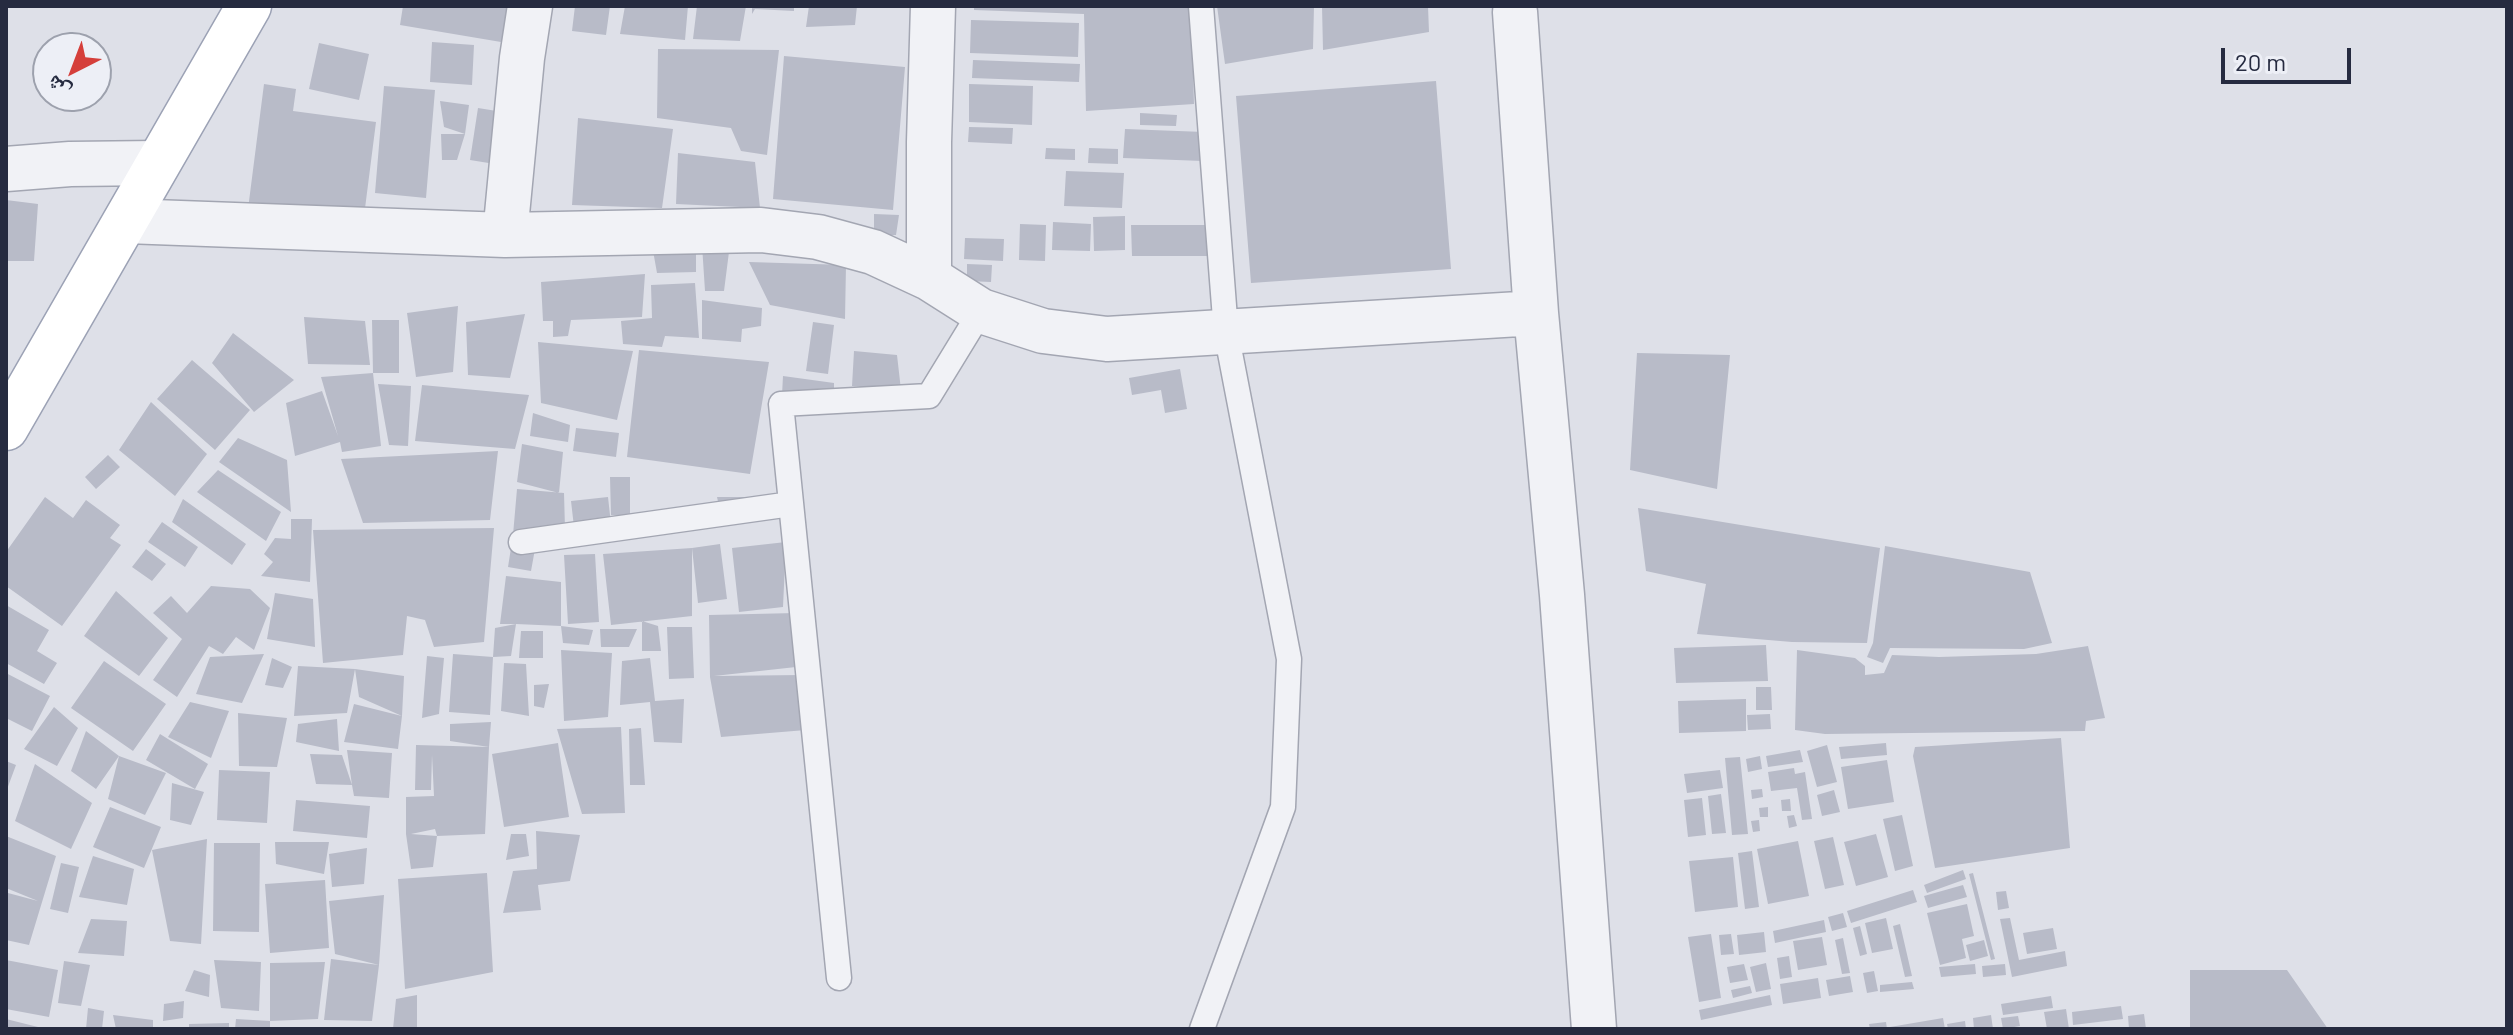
<!DOCTYPE html>
<html>
<head>
<meta charset="utf-8">
<style>
  body { margin:0 }
  #map { position:relative; width:2513px; height:1035px; overflow:hidden; background:#dee0e8; font-family:Barlow,"Noto Naskh Arabic",sans-serif }
  canvas { display:block }
  .frame { position:absolute; inset:0; border:8px solid #262b40; pointer-events:none }
  .north { position:absolute; left:32px; top:32px; width:80px; height:80px; box-sizing:border-box; background:#edeff6; border:2px solid #9da1ad; border-radius:50%; rotate:222deg; font-size:22px; font-weight:700; line-height:32px; text-align:center; color:#262b40 }
  .north::after { content:''; display:block; margin:auto; width:28px; height:36px; background:#d53f3b; clip-path:polygon(50% 0,100% 100%,50% 72%,0 100%) }
  .scale { position:absolute; left:2221px; top:48px; width:130px; height:36px; box-sizing:border-box; border:4px solid #262b40; border-top:0; padding-left:10px; font-size:24px; line-height:28px; white-space:nowrap; color:#262b40; -webkit-text-stroke:6px #edeff6; paint-order:stroke }
</style>
</head>
<body>
<div id="map">
<canvas width="2513" height="1035"></canvas>
<div class="frame"></div>
<div class="north">ش</div>
<div class="scale">20 m</div>
</div>
<script>
const context = document.querySelector('canvas').getContext('2d');
context.lineJoin = 'round';
function paint(path, color) { context.fillStyle = color; context.fill(path, 'evenodd'); }
function stroke(path, color, width, dash) { context.strokeStyle = color; context.lineWidth = width; context.lineCap = dash ? 'butt' : 'round'; context.setLineDash(dash || []); context.stroke(path); }
const building = new Path2D(`
  M403,6H514L507,43L400,25Z
  M575,6H610L606,35L572,31Z
  M625,6H688L685,40L620,34Z
  M697,6H746L740,41L693,39Z
  M752,6H794V11L755,9L752,14Z
  M809,6H857L855,25L806,27Z
  M974,6H1191L1194,104L1086,111L1084,14L974,10Z
  M1217,6H1314L1313,49L1225,64Z
  M1322,6H1428L1429,32L1323,50Z
  M971,20L1079,23L1078,57L970,53Z
  M432,42L474,45L472,85L430,82Z
  M319,43L369,54L359,100L309,89Z
  M658,49L779,50L767,155L741,151L731,128L657,118Z
  M784,56L905,67L893,210L773,199Z
  M973,60L1080,64L1079,82L972,78Z
  M1436,81L1451,269L1251,283L1236,96Z
  M264,84L296,89L293,111L376,122L363,224L248,209Z
  M969,84L1033,86L1032,125L969,122Z
  M384,86L435,90L426,198L375,193Z
  M440,101L469,105L465,134L457,160H442L441,134H465L444,127Z
  M478,108L509,113L501,165L470,160Z
  M1140,113L1177,115L1176,126L1140,125Z
  M578,118L673,129L662,208L572,205Z
  M969,127L1013,128L1012,144L968,142Z
  M1125,129L1204,132L1203,161L1123,158Z
  M1046,148L1075,149V160L1045,159Z
  M1089,148L1118,149V164L1088,163Z
  M678,153L755,162L760,208L676,204Z
  M1066,171L1124,173L1122,208L1064,206Z
  M6,200L38,204L34,261H6Z
  M874,214L899,215L896,235H874Z
  M1125,216V250L1094,251L1093,217Z
  M1053,222L1091,224L1090,251L1052,250Z
  M1020,224L1046,225L1045,261L1019,260Z
  M1131,225H1210V256H1132Z
  M965,238L1004,239L1003,261L964,259Z
  M730,244L724,291H705L702,245Z
  M652,245L696,246V272L657,273Z
  M749,262L846,265L845,319L770,305Z
  M967,264L992,265L991,282L967,281Z
  M645,274L642,317L571,320L568,336L553,337V321H543L541,282Z
  M695,283L699,338L665,336L662,347L623,344L621,321L652,318L651,285Z
  M702,300L762,308L761,326L742,329L741,342L702,339Z
  M458,306L453,372L416,377L407,313Z
  M525,314L510,378L468,375L466,322Z
  M304,317L365,321L370,365L308,364Z
  M372,320H399V373H373Z
  M813,322L834,325L828,374L806,371Z
  M233,333L294,380L254,412L212,363Z
  M538,342L633,351L617,420L541,403Z
  M639,350L769,362L750,474L627,457Z
  M854,351L897,355L901,390L852,386Z
  M1637,353L1730,355L1717,489L1630,470Z
  M192,360L250,410L215,450L157,399Z
  M1180,369L1187,409L1165,413L1161,390L1132,395L1129,378Z
  M373,373L381,446L342,452L340,442L295,456L286,403L322,391L338,436L321,377Z
  M783,376L834,383V395H782Z
  M378,384L411,386L408,446L389,445Z
  M422,385L529,395L515,449L415,441Z
  M151,402L207,454L175,496L119,450Z
  M533,413L570,425L568,442L530,436Z
  M576,428L619,433L616,457L573,451Z
  M238,438L287,460L291,512L219,462Z
  M522,444L563,452L559,493L517,482Z
  M498,451L490,520L363,523L341,459Z
  M108,455L120,467L96,489L85,477Z
  M218,470L281,512L266,541L197,492Z
  M610,477H630V516L611,515Z
  M517,489L564,493L565,529L513,535Z
  M45,497L73,518L86,500L120,525L110,538L121,545L62,626L6,586V552Z
  M608,497L611,524L574,527L571,501Z
  M717,497H747L745,505L719,506Z
  M183,499L246,544L232,565L172,522Z
  M1638,508L1880,548L1867,643L1792,642L1697,634L1706,584L1646,571Z
  M291,519H312L310,582L261,576L273,562L264,554L275,538L291,539Z
  M162,522L198,547L185,567L148,542Z
  M494,528L484,642L434,647L425,620L407,616L403,655L323,663L313,530Z
  M786,542L783,607L739,612L732,548Z
  M720,544L727,599L698,603L692,548Z
  M1885,546L2030,572L2052,643L2024,649L1890,648L1883,663L1867,657L1873,643Z
  M511,548L535,549L531,571L508,567Z
  M692,548V616L611,625L603,554Z
  M146,549L166,564L152,581L132,567Z
  M595,554L599,622L568,624L564,555Z
  M506,576L561,582V626L516,624L511,656L493,657L490,715L449,712L453,654L493,657L495,628L516,624H500Z
  M211,586L250,589L270,608L254,650L236,637L223,654L209,646L177,697L153,680L182,639L153,613L171,596L187,613Z
  M116,591L168,638L139,676L84,636Z
  M275,593L313,599L315,647L267,639Z
  M6,605L49,630L37,651L57,663L44,684L6,663Z
  M796,613V667L714,676L802,675L806,730L721,737L710,677L709,615Z
  M642,621L658,626L661,651H642Z
  M561,626L593,630L589,645L563,643Z
  M667,627H692L694,678L669,679Z
  M600,629H637L629,647H601Z
  M521,631H543V658H519Z
  M1766,645L1768,681L1676,683L1674,648Z
  M2088,646L2105,718L2086,721L2085,731L1825,734L1795,730L1797,650L1855,658L1865,666V675L1884,673L1892,655L1939,657L2036,654Z
  M561,650L612,653L608,717L564,721Z
  M264,654L242,703L196,694L210,657Z
  M427,656L444,658L439,714L422,718Z
  M272,658L292,667L283,688L265,685Z
  M650,658L655,701L684,699L682,743L654,742L650,702L620,705L622,661Z
  M104,661L166,704L133,751L71,708Z
  M504,663L526,664L529,716L501,711Z
  M298,666L355,669L347,713L294,716Z
  M355,669L404,676L402,716L398,749L344,742L354,704L402,716L359,697Z
  M6,673L50,696L32,731L6,718Z
  M549,684L544,708L534,706V685Z
  M1756,687H1771L1772,710H1756Z
  M1746,699V731L1679,733L1678,701Z
  M190,702L229,711L211,758L168,737Z
  M54,707L78,728L57,766L24,749Z
  M238,713L287,718L277,767L239,766Z
  M1770,714L1771,729L1748,730L1747,715Z
  M337,719L339,751L296,742L298,724Z
  M491,722L489,747L450,741V724Z
  M621,727L625,813L582,814L557,729Z
  M641,728L645,785H630L629,729Z
  M86,731L119,756L96,789L71,771Z
  M160,734L208,764L195,789L146,760Z
  M2061,738L2070,848L1935,868L1913,756L1915,747Z
  M558,743L569,817L504,827L492,754Z
  M1886,743L1887,755L1841,759L1839,747Z
  M416,745L489,747L485,834L437,836L435,829L411,834L437,836L433,867L411,869L406,834V797L434,796L432,755L431,790H415Z
  M1827,745L1837,782L1817,787L1807,751Z
  M347,750L392,753L389,798L354,796L352,785L316,784L310,754L342,755L352,785Z
  M1800,750L1803,762L1768,767L1766,756Z
  M119,756L166,773L145,815L108,799Z
  M1760,756L1762,769L1748,772L1746,759Z
  M1740,757L1748,834L1732,835L1725,758Z
  M1887,760L1894,802L1848,809L1841,767Z
  M6,761L16,765L6,792Z
  M35,764L92,803L71,849L15,821Z
  M1794,768L1795,774L1805,772L1812,819L1802,820L1797,788L1771,791L1768,772Z
  M219,770L270,772L267,823L217,820Z
  M1720,770L1723,788L1687,793L1684,774Z
  M172,783L204,792L191,825L170,820Z
  M1762,789L1763,797L1752,799L1751,790Z
  M1834,790L1840,812L1822,816L1817,795Z
  M1721,794L1726,833L1712,834L1708,796Z
  M1702,798L1706,835L1688,837L1684,800Z
  M1790,799L1791,811H1782L1781,800Z
  M296,800L370,806L367,838L293,831Z
  M110,807L161,827L144,868L93,847Z
  M1768,807V817H1760L1759,808Z
  M1794,815L1797,826L1789,828L1787,816Z
  M1902,815L1913,866L1895,871L1883,819Z
  M1759,820L1760,831L1753,832L1751,821Z
  M536,831L580,835L570,881L538,885L541,910L503,913L513,871L537,869Z
  M511,834H526L529,856L506,860Z
  M1876,834L1888,877L1856,886L1844,842Z
  M6,836L56,856L29,945L6,940V901L8,893L38,901L6,888Z
  M1833,837L1844,885L1825,889L1814,841Z
  M207,839L201,944L170,941L152,850Z
  M1798,841L1809,896L1768,904L1757,849Z
  M275,842H329L324,874L276,864Z
  M214,843H260L259,932L213,931Z
  M367,848L364,884L332,887L329,854Z
  M1752,851L1759,907L1745,909L1738,853Z
  M93,856L134,869L127,905L79,897Z
  M1733,857L1738,907L1695,912L1689,861Z
  M61,863L79,867L68,913L50,909Z
  M1963,870L1966,879L1927,893L1924,885Z
  M487,873L493,972L405,989L398,879Z
  M1973,873L1995,959L1991,960L1969,874Z
  M325,880L329,948L270,953L265,884Z
  M1963,885L1967,897L1928,908L1924,896Z
  M1913,890L1917,902L1851,923L1847,911Z
  M2006,891L2009,908L1998,910L1996,892Z
  M384,895L379,965L335,954L329,901Z
  M1967,904L1974,936L1962,939L1966,958L1940,965L1927,913Z
  M1843,913L1847,927L1832,931L1828,917Z
  M1886,918L1893,949L1872,953L1865,923Z
  M2010,918L2019,960L2065,951L2067,966L2012,977L2000,919Z
  M91,919L127,921L124,956L78,953Z
  M1824,920L1826,932L1775,943L1773,931Z
  M1900,924L1912,976L1905,977L1893,926Z
  M1860,926L1867,954L1860,956L1853,928Z
  M2053,928L2057,949L2027,954L2023,933Z
  M1764,932L1766,952L1739,955L1737,935Z
  M1711,934L1721,998L1699,1002L1688,937Z
  M1731,934L1734,954L1721,955L1719,935Z
  M1822,937L1827,965L1798,970L1793,941Z
  M1843,938L1850,973L1842,974L1835,940Z
  M1984,940L1988,956L1970,961L1966,945Z
  M1789,956L1792,977L1780,979L1777,958Z
  M331,959L379,965L372,1021L324,1020Z
  M6,960L58,970L49,1017L6,1009Z
  M214,960L261,962L259,1011L221,1008Z
  M64,961L90,965L81,1006L58,1003Z
  M325,962L318,1019L270,1021V963Z
  M1766,963L1771,989L1756,992L1750,967Z
  M1744,964L1748,980L1730,983L1727,967Z
  M1975,964L1976,974L1941,977L1939,967Z
  M2005,964L2006,975L1983,977L1982,966Z
  M194,970L210,975L209,997L185,991Z
  M2190,970H2287L2328,1029H2190Z
  M1874,971L1878,991L1867,993L1863,973Z
  M1850,976L1853,992L1829,996L1826,980Z
  M1818,978L1821,998L1783,1004L1780,984Z
  M1912,982L1914,989L1880,992V985Z
  M1750,986L1752,993L1733,998L1731,990Z
  M417,995V1029H393L396,999Z
  M1770,995L1772,1005L1701,1020L1699,1010Z
  M2051,996L2053,1008L2003,1015L2001,1004Z
  M184,1001L183,1018L163,1021L164,1004Z
  M2121,1006L2123,1019L2073,1025L2072,1012Z
  M88,1008L104,1011L102,1029H86Z
  M2066,1009L2069,1029H2047L2044,1012Z
  M2144,1014L2146,1029H2129L2128,1016Z
  M113,1015L153,1020V1029H116Z
  M1991,1015L1993,1029H1974L1973,1018Z
  M2018,1016L2020,1026L2003,1029L2001,1018Z
  M1943,1018L1945,1029H1890V1027Z
  M6,1019L42,1028V1029H6Z
  M236,1019L270,1021V1029H235Z
  M1965,1021L1966,1029H1948L1947,1024Z
  M1886,1022L1887,1029H1870L1869,1024Z
  M229,1023V1029H189V1024Z`);
const lane = new Path2D(`
  M1201,6L1226,332L1289,659L1283,807L1202,1029
  M521,542L791,504
  M839,978L781,404L929,396L981,311`);
const street = new Path2D(`
  M933,6L929,142V278L981,311L1043,331L1107,339L1536,313
  M1515,12L1536,313L1562,595L1594,1029
  M6,169L70,164L157,163
  M126,221L505,235L761,230L818,237L873,252L929,278
  M505,235L522,58L530,6`);
const primary = new Path2D(`
  M6,428L249,6`);
paint(building, '#b8bbc8');
stroke(lane, '#a3a6b2', 27);
stroke(street, '#a3a6b2', 47);
stroke(primary, '#9ca2b5', 47);
stroke(lane, '#f1f2f6', 24);
stroke(street, '#f1f2f6', 44);
stroke(primary, '#fff', 44);
</script>
</body>
</html>
